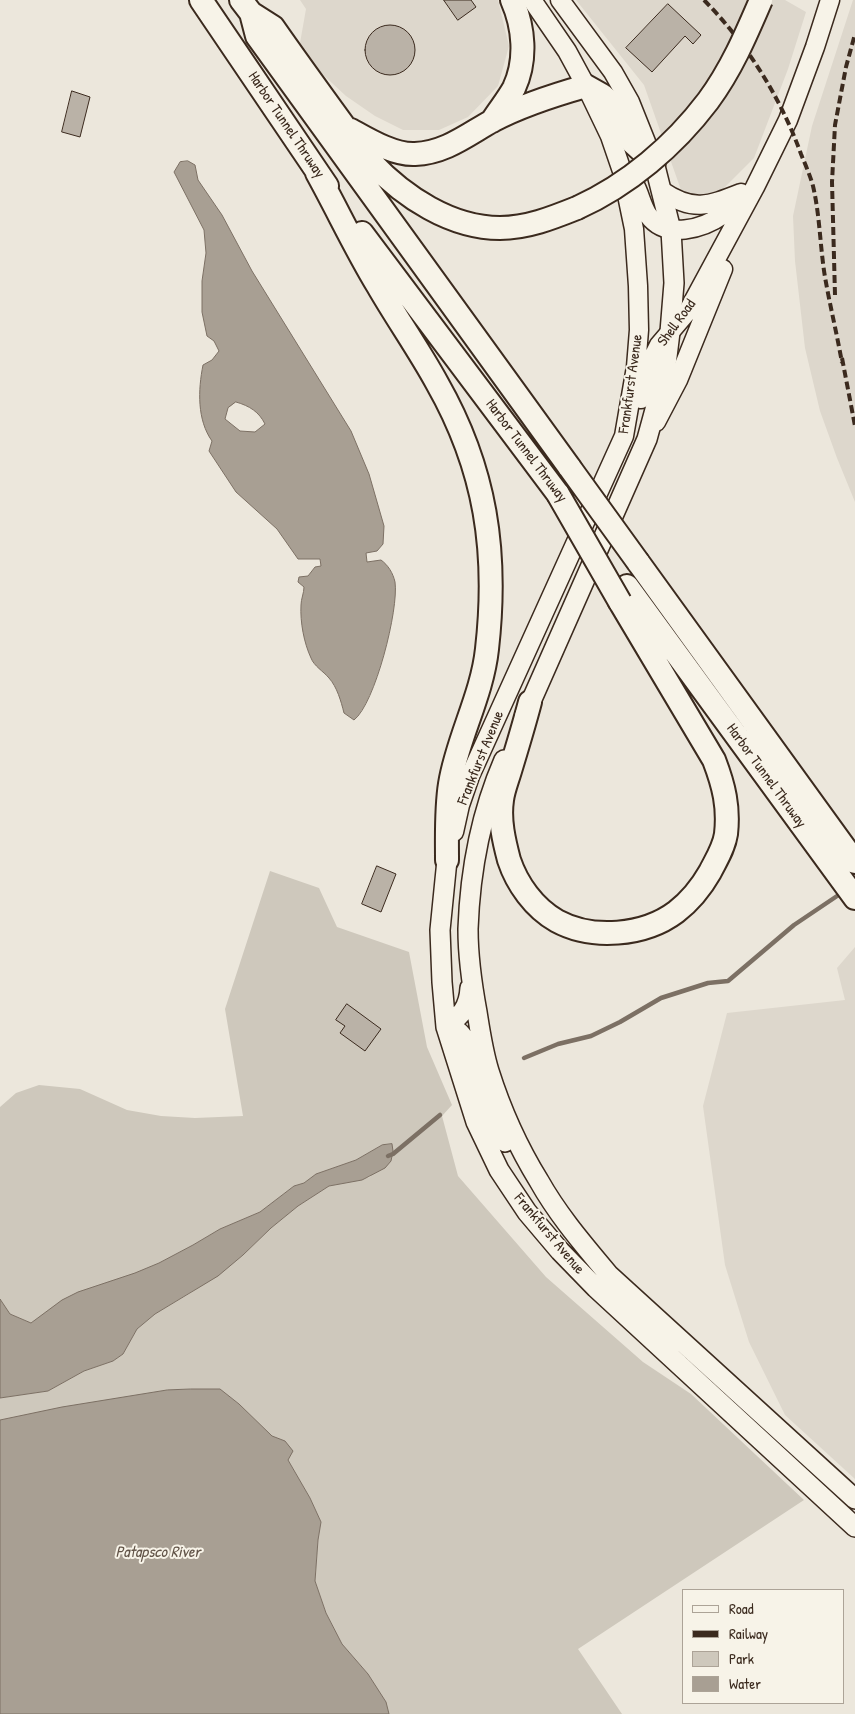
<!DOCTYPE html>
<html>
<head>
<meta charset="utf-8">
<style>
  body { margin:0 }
  #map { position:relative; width:855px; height:1714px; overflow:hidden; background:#ece7dc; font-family:"Patrick Hand",sans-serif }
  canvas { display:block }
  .legend { position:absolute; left:682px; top:1589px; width:162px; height:115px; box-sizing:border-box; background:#f7f3e8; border:1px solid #aca397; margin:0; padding:6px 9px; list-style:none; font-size:15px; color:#3b2a1e }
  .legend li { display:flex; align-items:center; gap:10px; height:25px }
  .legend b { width:25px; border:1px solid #aca397 }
</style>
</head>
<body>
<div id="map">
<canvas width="855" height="1714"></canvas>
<ul class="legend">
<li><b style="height:6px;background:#f7f3e8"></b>Road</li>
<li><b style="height:6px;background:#3b2a1e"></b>Railway</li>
<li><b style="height:14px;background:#cec8bc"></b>Park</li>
<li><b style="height:14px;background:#a89f93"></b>Water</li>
</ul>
</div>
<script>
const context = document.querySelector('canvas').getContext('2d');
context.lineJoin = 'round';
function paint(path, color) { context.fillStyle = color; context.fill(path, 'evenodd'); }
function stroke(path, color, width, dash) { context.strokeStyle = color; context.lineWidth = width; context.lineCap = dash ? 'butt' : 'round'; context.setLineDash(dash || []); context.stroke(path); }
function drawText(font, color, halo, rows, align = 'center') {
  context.font = font + ' "Patrick Hand",sans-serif'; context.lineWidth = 4; context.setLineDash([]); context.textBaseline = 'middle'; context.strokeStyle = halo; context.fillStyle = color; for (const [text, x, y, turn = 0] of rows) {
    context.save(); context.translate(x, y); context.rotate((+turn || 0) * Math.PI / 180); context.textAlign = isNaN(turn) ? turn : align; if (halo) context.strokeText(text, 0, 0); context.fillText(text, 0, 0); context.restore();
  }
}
const built = new Path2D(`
  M300,0H498L509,46L498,86L468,117L439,130H403L375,116L346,96L319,71L300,43L306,9Z
  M576,0H785L806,12L788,69L754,158L722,190L701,198L681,190L644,85Z
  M853,0H855V502L837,458L820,411L805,348L795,261L793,216L812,126Z
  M855,947V1479L785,1415L749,1342L725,1265L703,1106L727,1013L845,1000L837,968Z`);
const green = new Path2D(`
  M270,871L319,888L337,927L409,952L427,1047L452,1105L442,1116L458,1176L546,1277L643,1362L691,1394L804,1500L578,1649L622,1714H389L385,1702L368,1674L342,1644L326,1613L315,1581L318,1540L321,1522L310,1498L288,1460L285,1441L272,1437L239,1404L219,1389L167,1390L0,1420V1398L48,1391L84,1371L113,1361L123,1354L137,1329L155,1314L189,1294L243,1255L271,1228L298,1206L329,1186L370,1177L382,1145L356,1160L316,1174L304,1183L294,1186L260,1212L220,1229L193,1245L159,1263L42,1316L31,1323L10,1314L0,1299V1107L16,1093L39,1085L80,1089L127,1110L161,1116L195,1118L243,1116L225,1009Z`);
const water = new Path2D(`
  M188,161L195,165L198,180L222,215L252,271L351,431L369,474L384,526L383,544L377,551L366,553L367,562L381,560C388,565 393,573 395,582C399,609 375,704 354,720L344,713C341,701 337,687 329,678C323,671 314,666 311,658C304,643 300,622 301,605C301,599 304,593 304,587L298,582L299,577L308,576L315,567L321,566L320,559H298L277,529L236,492L209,451L212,441C197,420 198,390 203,365L212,360L219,351L214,341L207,336L202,312V281L206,253L204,230L174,172L180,162ZM236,402C250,406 259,412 265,424L255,432L240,431L225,419L228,408Z
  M392,1144L393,1151L391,1161L385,1168L362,1180L329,1186L298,1206L271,1228L243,1255L218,1276L155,1314L137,1329L123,1354L113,1361L84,1371L48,1391L0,1398V1299L10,1314L31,1323L62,1300L78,1292L135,1273L159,1263L193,1245L220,1229L260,1212L294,1186L304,1183L316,1174L356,1160L382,1145Z
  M191,1389H220L239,1404L272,1436L285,1441L293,1451L288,1460L310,1498L321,1522L318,1540L315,1581L326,1613L342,1644L368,1674L386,1702L389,1714H0V1420L62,1407L167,1390Z`);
const stream = new Path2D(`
  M524,1058L558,1044L591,1036L620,1022L661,998L708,983L728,981L794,925L843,892
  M388,1156L393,1154L440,1115`);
const building = new Path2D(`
  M444,0H471L476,7L458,20Z
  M668,4L701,35L693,44L685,36L652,72L626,48Z
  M365 50a25 25 0 1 1 50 0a25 25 0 1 1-50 0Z
  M72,91L90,97L80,137L62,132Z
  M377,866L396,874L381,912L362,904Z
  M347,1004L381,1029L365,1051L340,1033L345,1026L336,1020Z`);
const secondary = new Path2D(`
  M560,0L613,72L630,102L654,162
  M627,175C640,187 639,201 648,215C666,240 703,229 724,214C733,208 740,201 748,194
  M662,191C693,212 708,206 741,193
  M641,399L650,363L659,345L688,311L755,187L788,120L815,47L830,0
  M656,422L678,380L723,269
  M454,832L460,805L470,776L624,436L636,367L639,330L638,286L634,229L622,171L610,136L586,86L567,51L532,0`);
const primary = new Path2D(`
  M525,715L647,439L665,373L670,332L674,283L671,230L654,162
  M504,760C481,813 470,872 468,929C468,957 472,985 477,1012C480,1031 483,1052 489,1071C501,1109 518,1147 539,1181C558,1215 584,1245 609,1275L855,1499
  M447,860L440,930L442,982L446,1027L476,1122L499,1170L527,1212L560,1251L596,1288L855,1527
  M446,1027C456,1029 461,1032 465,1041L490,1114L505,1142
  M446,1027C461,1016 469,1007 470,988`);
const highway = new Path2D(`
  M201,0L327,186
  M241,0L251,13L257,36L570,468
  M251,13L273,27C296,60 320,93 344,126C353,138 361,152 371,162C404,197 451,228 500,228C527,228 552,218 577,208
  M492,121C499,110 508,99 514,88C527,60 524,27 512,0
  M351,130C369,140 394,155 415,154C445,153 467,135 492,121C522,105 554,95 586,86L602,95L613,105L621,118L632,142L654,162
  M317,173C338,211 356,250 378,286C397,319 419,350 437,383C486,469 498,552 487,649C482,696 457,739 450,784C446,809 447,835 447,860
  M362,233L558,494
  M638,562L855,862
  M627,586L855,898
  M530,702C524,725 517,748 510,771C507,781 503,791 502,800C499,820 504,841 509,860C517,884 534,908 557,921C592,940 644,936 676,912C689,902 702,886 710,872C716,860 724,848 726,834C729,807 724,786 714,760L620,602`);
const rail = new Path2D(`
  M704,0C747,44 780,96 801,154C805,164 810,175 813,186C820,216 820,247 825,277C830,306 837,334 842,363
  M835,295L832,182L835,125L846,67L855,34
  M842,358L855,426`);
const highwayBridge = new Path2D(`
  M577,208C628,185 674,146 708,101C731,70 746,35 761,0
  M570,468L638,562
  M558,494L620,602`);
const streetNames = [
  ["Harbor Tunnel Thruway",286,125,56],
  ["Shell Road",677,323,-54],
  ["Frankfurst Avenue",631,384,-82],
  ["Harbor Tunnel Thruway",526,451,53],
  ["Frankfurst Avenue",481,758,-68],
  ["Harbor Tunnel Thruway",766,776,54],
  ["Frankfurst Avenue",549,1234,50]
];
const waterNames = [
  ["Patapsco River",158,1553]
];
paint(built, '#ddd7cc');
paint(green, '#cec8bc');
paint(water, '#a89f93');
stroke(water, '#7c7064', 1);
stroke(stream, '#7c7064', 4.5);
paint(building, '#bab2a7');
stroke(building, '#3b2a1e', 1);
stroke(secondary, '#3b2a1e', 21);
stroke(primary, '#3b2a1e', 22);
stroke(highway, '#3b2a1e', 26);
stroke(secondary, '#f7f3e8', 18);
stroke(primary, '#f7f3e8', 19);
stroke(highway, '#f7f3e8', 22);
stroke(rail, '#3b2a1e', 4, [8, 4]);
stroke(highwayBridge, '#3b2a1e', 26, []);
stroke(highwayBridge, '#f7f3e8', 22);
drawText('15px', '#3b2a1e', '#f7f3e8', streetNames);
drawText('italic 16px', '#615347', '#f7f3e8', waterNames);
</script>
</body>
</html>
